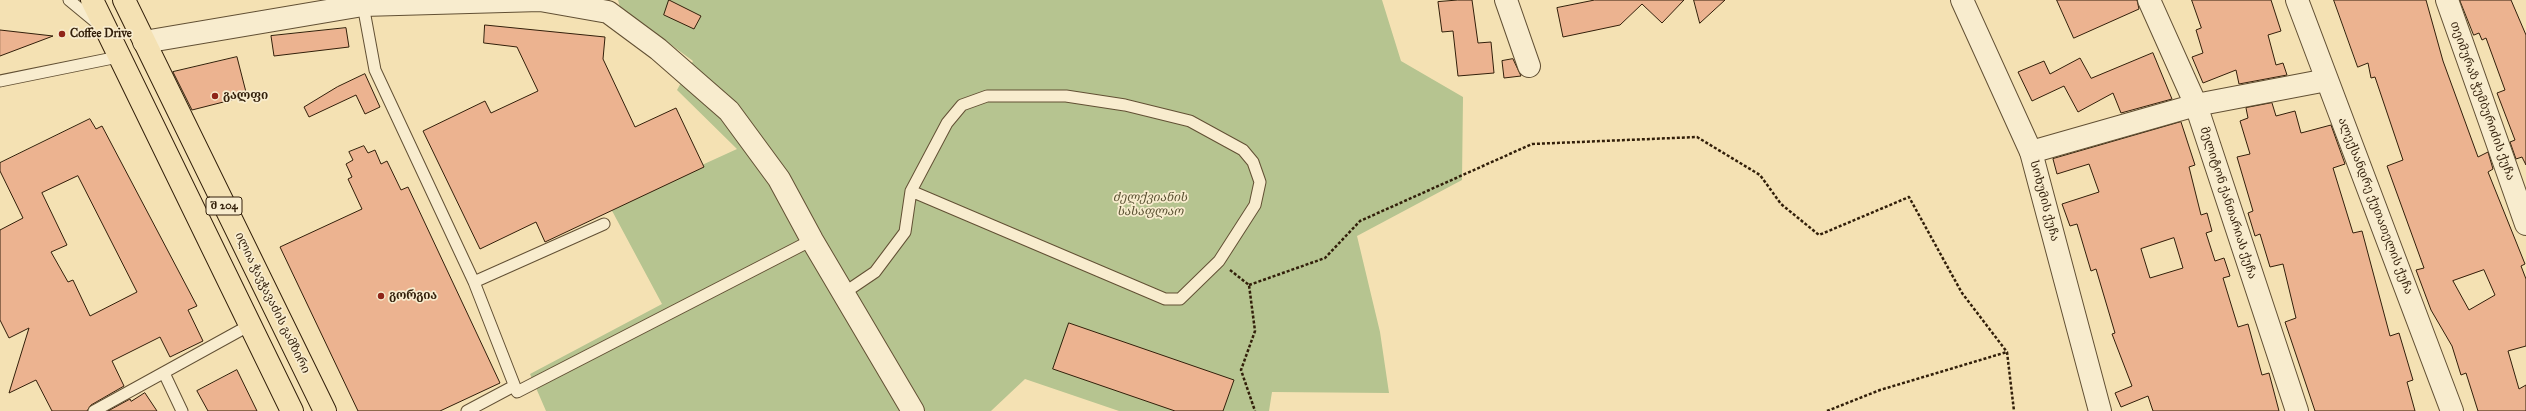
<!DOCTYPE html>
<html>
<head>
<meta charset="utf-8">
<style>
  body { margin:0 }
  canvas { display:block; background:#f4e1b3 }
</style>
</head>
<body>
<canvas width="2526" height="411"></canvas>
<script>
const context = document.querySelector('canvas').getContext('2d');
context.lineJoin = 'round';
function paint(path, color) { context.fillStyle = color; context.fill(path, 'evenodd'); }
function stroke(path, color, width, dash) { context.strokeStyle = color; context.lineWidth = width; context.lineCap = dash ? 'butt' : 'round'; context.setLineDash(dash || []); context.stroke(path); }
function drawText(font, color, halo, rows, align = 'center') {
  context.font = font + ' "IM FELL Great Primer","Noto Serif Georgian",serif'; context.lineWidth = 3.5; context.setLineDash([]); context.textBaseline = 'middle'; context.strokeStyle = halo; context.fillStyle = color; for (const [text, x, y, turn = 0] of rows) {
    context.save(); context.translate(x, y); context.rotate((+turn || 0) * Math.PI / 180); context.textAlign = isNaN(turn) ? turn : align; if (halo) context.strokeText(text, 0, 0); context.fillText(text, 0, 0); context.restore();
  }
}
const green = new Path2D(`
  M618,0H1382L1401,61L1463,97L1462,180L1357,236L1380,332L1389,393L1272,392L1269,411H1119L1025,379L991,411H546L530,374L662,304L610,207L737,149L677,90L693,61L620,7Z`);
const building = new Path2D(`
  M669,0L701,16L694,29L664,15Z
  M1458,0H1472L1478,43L1491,42L1494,73L1458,76L1453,31L1442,32L1438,2Z
  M1595,0H1684L1662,23L1642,4L1620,25L1563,37L1557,8Z
  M1694,0H1725L1700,23Z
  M2057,0H2137L2139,9L2074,38Z
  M2192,0H2271L2281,31L2268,35L2276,65L2283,63L2287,75L2239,84L2236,70L2203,83L2192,57L2203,53L2196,30L2201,28Z
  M2334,0H2426L2443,61L2478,157L2488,152L2493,169L2488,172L2525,264L2521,266L2526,279V346L2508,351L2519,389L2526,385V411H2478L2466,373L2461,375L2452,346L2431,310L2416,270L2424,268L2387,166L2403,160L2375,77L2371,78L2368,63L2358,67ZM2484,270L2495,295L2469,310L2453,281Z
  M2460,0H2511L2526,35V165L2522,157L2516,159L2510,142L2515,140L2497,93L2505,90L2486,38L2482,40L2479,33L2474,35Z
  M485,25L605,37L603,59L635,127L676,108L704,167L545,242L536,222L480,249L423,131L485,101L491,113L538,91L517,47L484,43Z
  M346,28L349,47L274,56L271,36Z
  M0,30L53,36L0,56Z
  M2153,53L2172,99L2121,113L2113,93L2078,112L2064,86L2032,101L2018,72L2044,61L2050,74L2080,58L2091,78Z
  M237,57L247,96L192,110L173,72Z
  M1513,59L1521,76L1504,78L1502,61Z
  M365,74L380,107L365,114L356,95L309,117L304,107L337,87Z
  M2272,103L2276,116L2295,111L2301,133L2331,125L2345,164L2333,168L2353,233L2362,231L2390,336L2399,333L2413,380L2407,382L2415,411H2315L2285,322L2296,318L2283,264L2270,267L2260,234L2255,236L2248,213L2253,211L2237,157L2250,154L2240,121L2248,118L2246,108Z
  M90,119L96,129L102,126L197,306L188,310L203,341L170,357L160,337L112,361L124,386L91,405L87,411H52L36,380L9,393L29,328L9,338L0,320V230L23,218L0,171V163ZM78,176L137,292L90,316L73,280L68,282L51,252L67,245L42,193Z
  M2181,122L2195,165L2189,167L2201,215L2207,213L2212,231L2206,233L2215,261L2224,258L2230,276L2223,278L2238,327L2248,324L2262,375L2269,373L2279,411H2153L2148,396L2121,407L2115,393L2132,386L2112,334L2115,333L2096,269L2091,271L2077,224L2070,226L2062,204L2099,192L2089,164L2057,174L2053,159ZM2174,238L2183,268L2150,278L2141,249Z
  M364,146L368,153L375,150L381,164L387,161L401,190L408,187L500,383L440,411H358L280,247L362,209L348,179L352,177L346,164L353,160L349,152Z
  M1069,323L1234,380L1223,411H1175L1053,369Z
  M237,370L257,411H208L197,391Z
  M145,393L157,411H108L130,399L131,401Z`);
const path = new Path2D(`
  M1230,270L1249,285L1255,331L1241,370L1255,411
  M1249,285L1325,258L1360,221L1532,144L1697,137L1760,175L1781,204L1819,235L1909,197L1962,293L2007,352L2014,411
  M1827,411L1880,390L2007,352`);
const service = new Path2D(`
  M69,0L98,24
  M363,5L375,70L474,282L517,392L812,240
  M0,81L118,57
  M474,282L604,224
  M844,293L875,272L905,232L911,191L947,123L962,105L987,96H1066L1125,105L1190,121L1243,150L1253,162L1260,182L1255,205L1219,261L1180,299H1165L911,191
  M164,373L182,411
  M94,411L250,325
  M467,411L514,386`);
const minor = new Path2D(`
  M1506,0L1529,66
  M2149,0L2196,105L2297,411
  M2297,0L2452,411
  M2447,0L2526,224
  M144,42L363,5L540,0L608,12L658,49L729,111L779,179L812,240L913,411
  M2031,152L2196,105L2327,80`);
const tertiary = new Path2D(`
  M1962,0L2031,152L2100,411`);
const primary = new Path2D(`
  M92,0L292,411
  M124,0L325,411`);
const markers = [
  [62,34,4,"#8f2418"],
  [215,96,4,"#8f2418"],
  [381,296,4,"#8f2418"]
];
const shields = [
  [224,206,36]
];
const shieldNames = [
  ["შ 204",224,206]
];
const poiNames = [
  ["Coffee Drive",70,34],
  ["გალფი",223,96],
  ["გორგია",389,296]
];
const streetNames = [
  ["თეიმურაზ ჭუმბურიძის ქუჩა",2482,101,70],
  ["სოხუმის ქუჩა",2044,201,75],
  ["მელიტონ ქანთარიას ქუჩა",2228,203,72],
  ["ალექსანდრე ქუთათელის ქუჩა",2375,206,69],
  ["ილია ჭავჭავაძის გამზირი",272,303,64]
];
const parkNames = [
  ["ძელქვიანის",1150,198],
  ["სასაფლაო",1150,212]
];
paint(green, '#b6c490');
paint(building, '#ecb390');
stroke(building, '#321f0a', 1);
stroke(service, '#625034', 13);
stroke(minor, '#625034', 24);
stroke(tertiary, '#625034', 24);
stroke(primary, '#321f0a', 24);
stroke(path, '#321f0a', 2.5, [3, 2]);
stroke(service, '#f8ecce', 11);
stroke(minor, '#f8ecce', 22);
stroke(tertiary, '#f8ecce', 22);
stroke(primary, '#f4e1b3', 22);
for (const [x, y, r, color] of markers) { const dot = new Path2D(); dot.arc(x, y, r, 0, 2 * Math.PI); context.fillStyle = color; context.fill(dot); stroke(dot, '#f8ecce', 1.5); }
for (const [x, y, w] of shields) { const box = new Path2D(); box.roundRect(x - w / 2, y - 9, w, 18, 3); context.fillStyle = '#f8ecce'; context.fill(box); stroke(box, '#321f0a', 1); }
drawText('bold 11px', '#321f0a', null, shieldNames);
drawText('bold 12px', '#321f0a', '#f8ecce', poiNames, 'left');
drawText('12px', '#321f0a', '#f8ecce', streetNames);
drawText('italic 12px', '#5a5132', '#f8ecce', parkNames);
</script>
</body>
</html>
